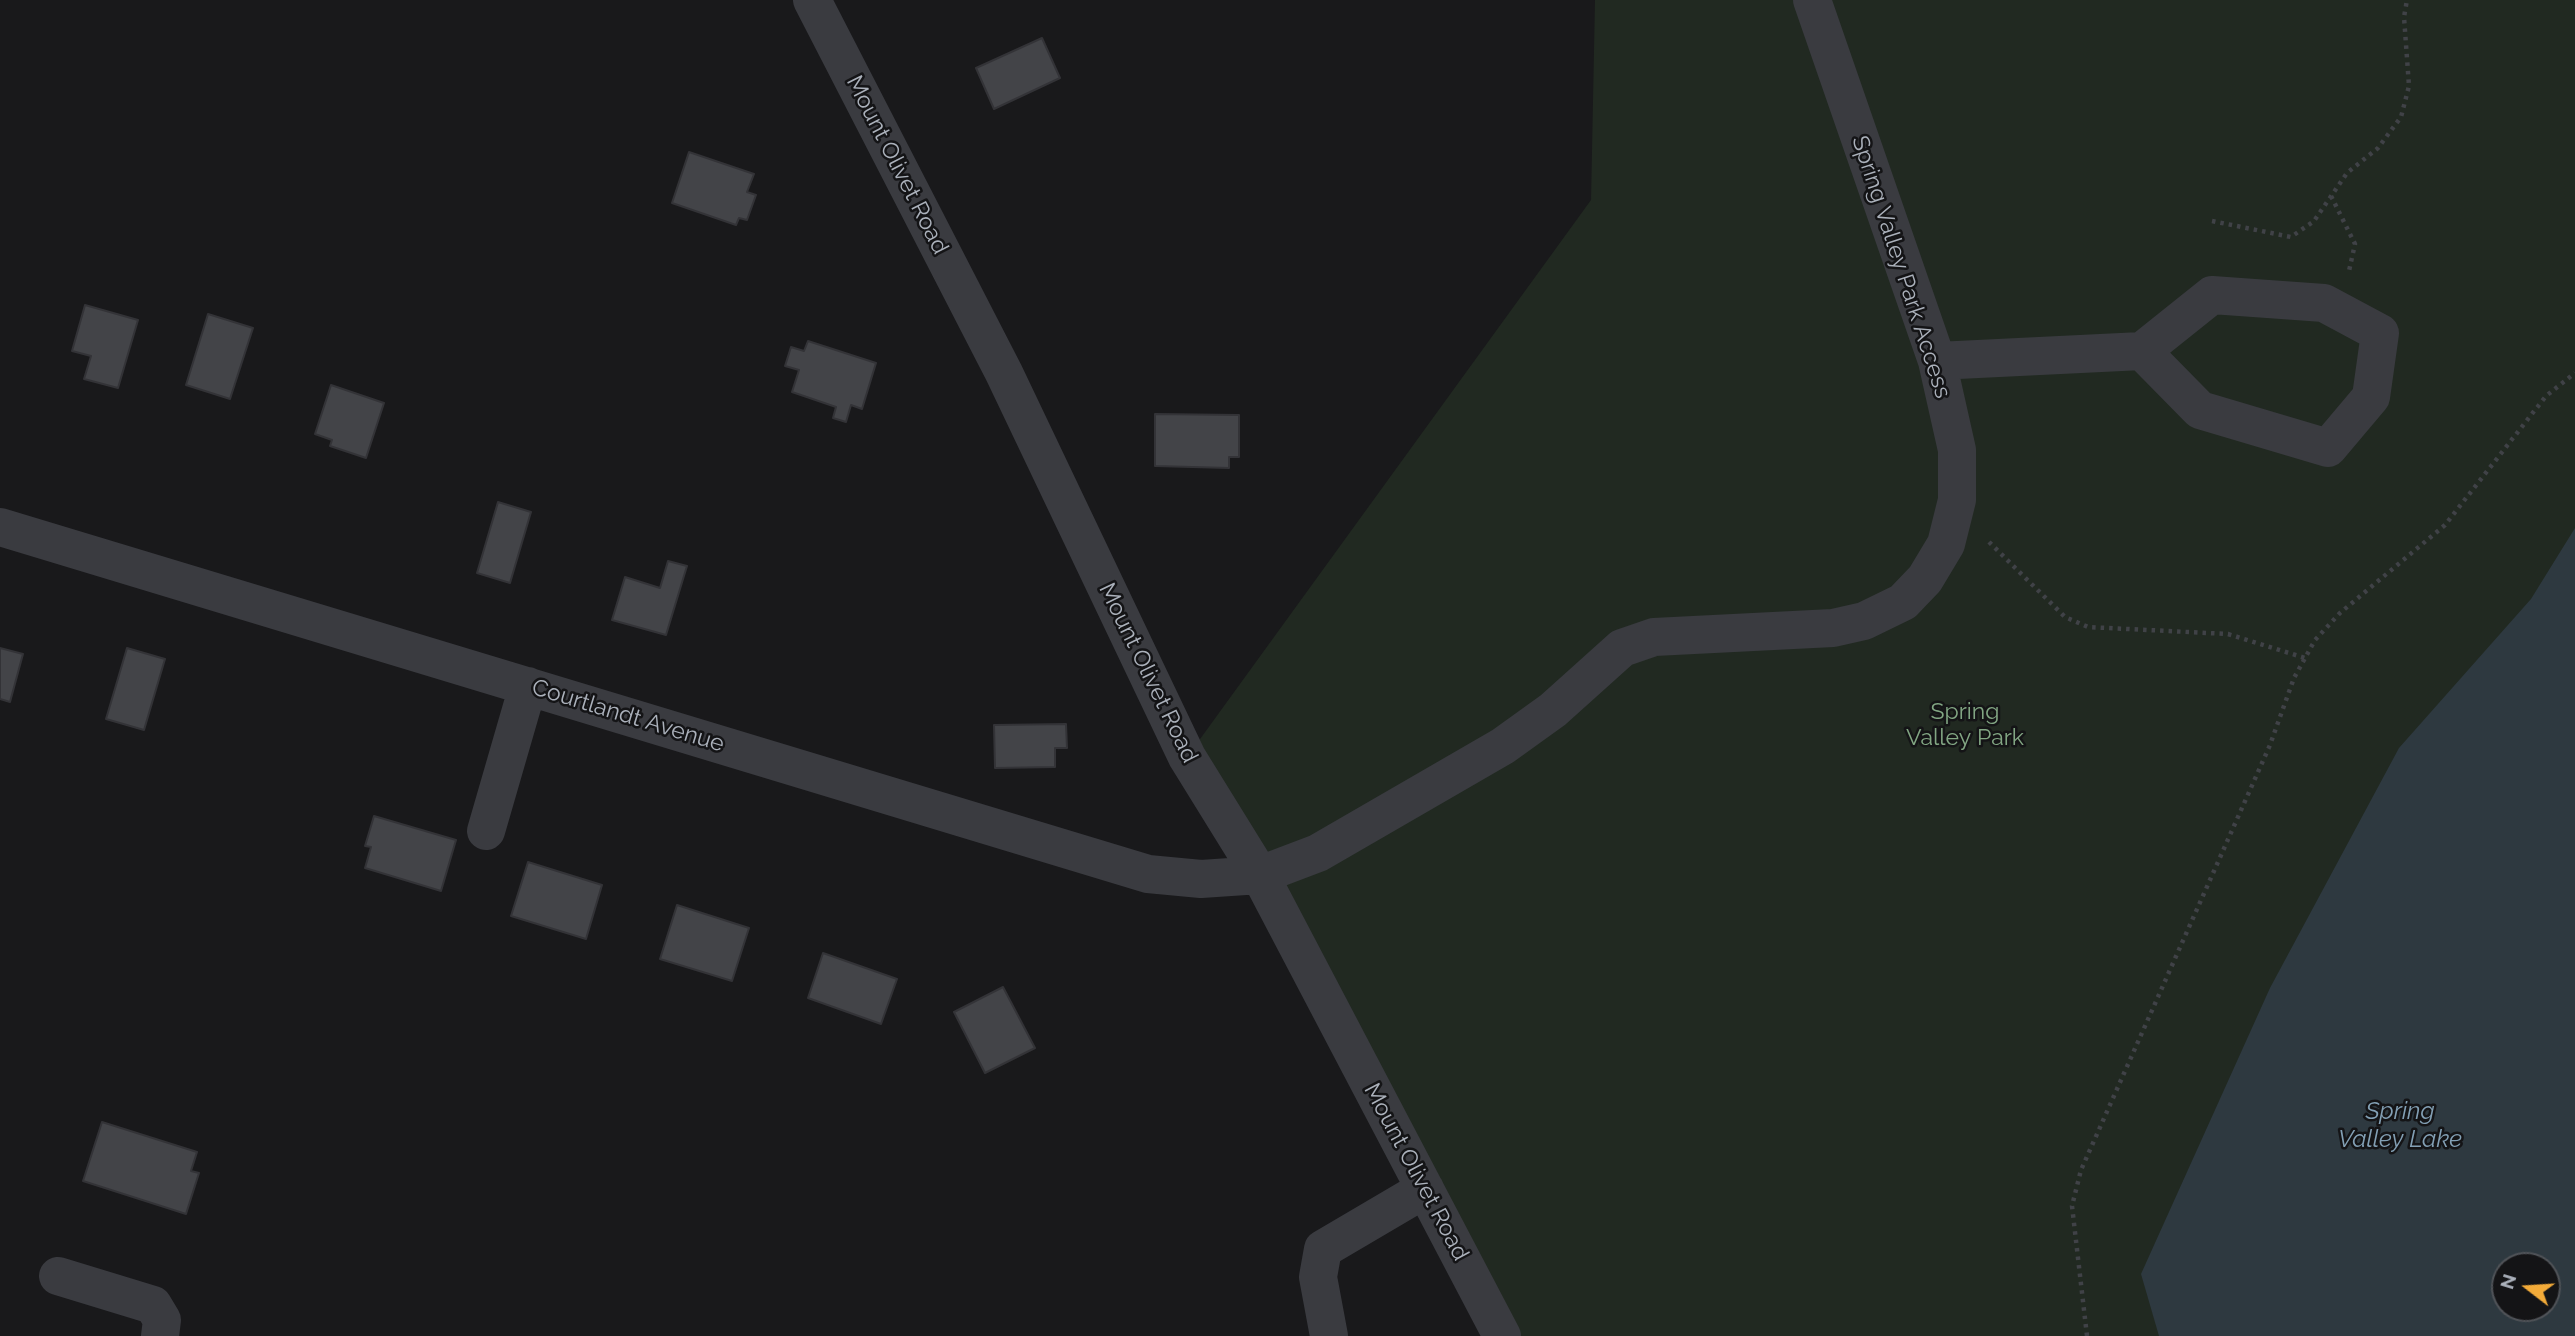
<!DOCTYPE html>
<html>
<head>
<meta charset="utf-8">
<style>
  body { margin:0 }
  #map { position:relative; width:2575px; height:1336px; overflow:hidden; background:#19191b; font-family:Raleway,sans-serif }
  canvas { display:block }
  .north { position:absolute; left:2491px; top:1252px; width:70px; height:70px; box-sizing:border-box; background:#141416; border:2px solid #505358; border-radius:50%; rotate:287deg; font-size:19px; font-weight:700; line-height:28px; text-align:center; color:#abb1bb }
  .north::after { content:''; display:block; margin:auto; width:24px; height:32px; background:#f3ab39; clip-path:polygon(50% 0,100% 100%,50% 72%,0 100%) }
</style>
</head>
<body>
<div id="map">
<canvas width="2575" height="1336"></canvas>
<div class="north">N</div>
</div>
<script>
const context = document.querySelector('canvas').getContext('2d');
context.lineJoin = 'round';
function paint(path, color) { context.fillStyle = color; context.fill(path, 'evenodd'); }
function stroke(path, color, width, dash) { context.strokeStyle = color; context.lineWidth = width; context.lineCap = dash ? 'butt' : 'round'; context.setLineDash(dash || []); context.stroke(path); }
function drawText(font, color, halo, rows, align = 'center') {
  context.font = font + ' Raleway,sans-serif'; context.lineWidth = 5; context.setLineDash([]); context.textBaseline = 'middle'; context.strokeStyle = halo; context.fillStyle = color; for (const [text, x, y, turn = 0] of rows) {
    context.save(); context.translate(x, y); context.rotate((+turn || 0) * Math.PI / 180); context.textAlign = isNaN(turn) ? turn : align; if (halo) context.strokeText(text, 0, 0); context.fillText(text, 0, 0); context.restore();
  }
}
const green = new Path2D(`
  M1595,0H2575V1336H1496L1187,757L1591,200ZM2505,1266H2547V1308H2505Z`);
const water = new Path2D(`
  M2575,528V1336H2159L2141,1274L2270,988L2399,748L2531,599ZM2505,1266H2547V1308H2505Z`);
const building = new Path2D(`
  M1042,38L1060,78L994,109L976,68Z
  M689,152L754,174L747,192L756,195L747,220L739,218L736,225L672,203Z
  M85,305L138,320L118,388L84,379L91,356L72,351Z
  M208,314L253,328L230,399L186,385Z
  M808,341L876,363L862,409L851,405L846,422L833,418L836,407L792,392L799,370L785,366L791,347L804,351Z
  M331,385L384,403L366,458L330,446L332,440L315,434Z
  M1155,414L1239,415V457H1229V468L1155,466Z
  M498,502L531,512L510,583L477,573Z
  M668,561L687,566L666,635L612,620L625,577L660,588Z
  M0,648L23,654L10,702L0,699Z
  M127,648L165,659L144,730L106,719Z
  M1066,724L1067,748H1055V767L995,768L994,725Z
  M374,816L456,840L441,891L365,868L371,847L365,846Z
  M528,862L602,885L586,939L511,916Z
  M677,905L749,928L732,981L660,959Z
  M823,953L897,979L881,1024L808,998Z
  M1003,987L1035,1048L985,1073L954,1012Z
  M102,1122L197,1152L191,1171L199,1173L186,1214L83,1181Z`);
const path = new Path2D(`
  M2331,196L2355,244L2349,271
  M2212,221L2291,237L2314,221L2347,173L2378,148L2401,117L2409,86L2404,17L2407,0
  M1989,542L2065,617L2088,627L2228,634L2305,658
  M2087,1336L2072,1206L2081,1170L2270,745L2294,678L2315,640L2340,613L2445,525L2546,396L2575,373`);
const minor = new Path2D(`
  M812,0L1004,373L1187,757L1260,875L1502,1336
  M1937,361L2142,351L2212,295L2324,303L2380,333L2371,397L2328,448L2200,410L2142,351
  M0,527L1148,874L1201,879L1260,875L1318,853L1503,746L1553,710L1622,648L1654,637L1833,628L1864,621L1903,602L1925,579L1946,544L1957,500V450L1937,361L1812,0
  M486,831L528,686
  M58,1276L153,1305L162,1320L160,1336
  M1329,1336L1318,1277L1323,1249L1425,1189`);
const streetNames = [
  ["Mount Olivet Road",897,165,63],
  ["Spring Valley Park Access",1901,267,72],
  ["Mount Olivet Road",1148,673,64],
  ["Courtlandt Avenue",628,716,17],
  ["Mount Olivet Road",1416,1172,62]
];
const parkNames = [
  ["Spring",1965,712],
  ["Valley Park",1965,738]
];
const waterNames = [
  ["Spring",2400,1112],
  ["Valley Lake",2400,1140]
];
paint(green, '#212921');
paint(water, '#2e3940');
paint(building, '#434448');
stroke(building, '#333337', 2);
stroke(path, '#404247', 4.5, [3.5, 5]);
stroke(minor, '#3a3b40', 38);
drawText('23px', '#abb1bb', '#141416', streetNames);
drawText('23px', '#82a683', '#141416', parkNames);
drawText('italic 24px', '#83a0b5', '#141416', waterNames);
</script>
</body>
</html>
